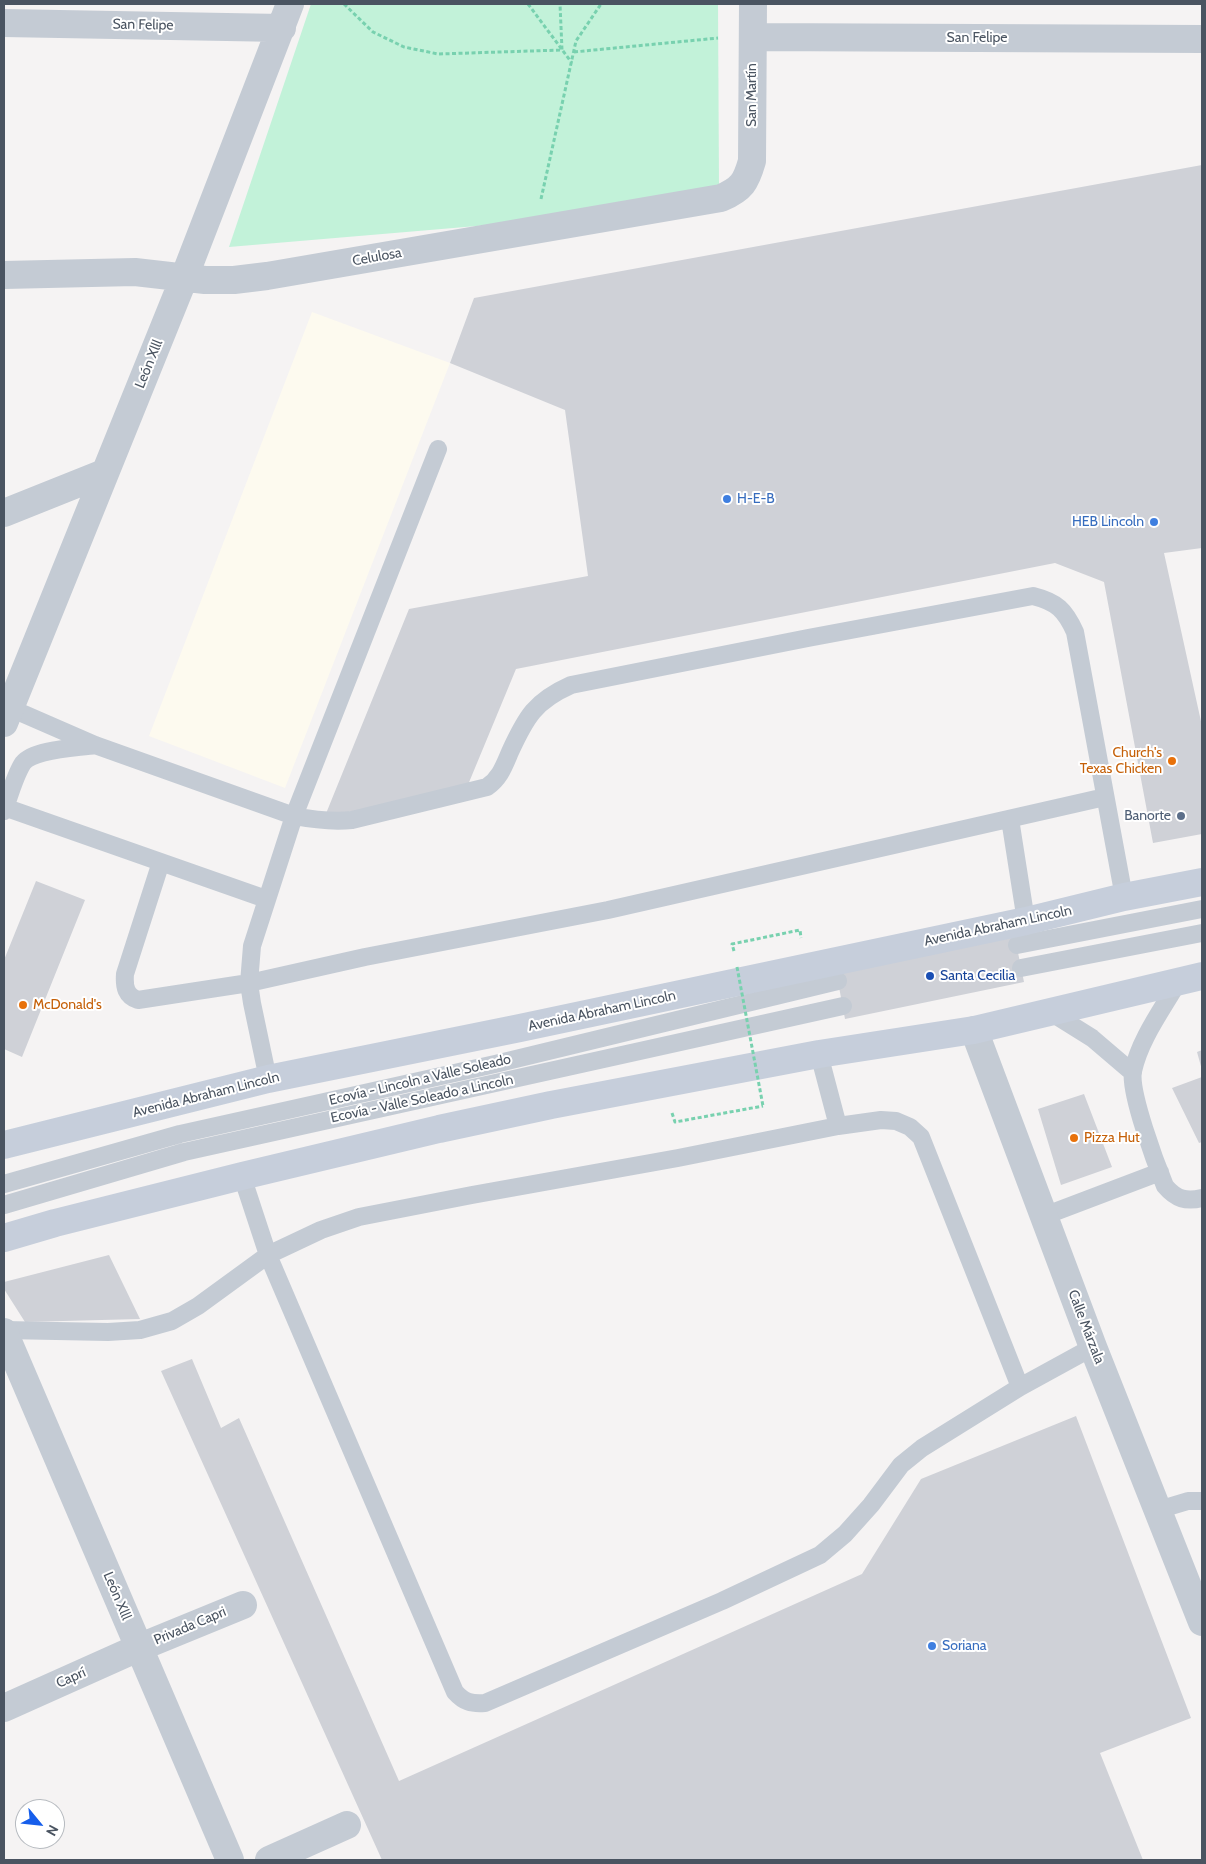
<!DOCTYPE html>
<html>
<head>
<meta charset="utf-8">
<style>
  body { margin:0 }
  #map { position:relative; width:1206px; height:1864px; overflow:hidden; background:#f5f3f3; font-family:Cabin,sans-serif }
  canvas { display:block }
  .frame { position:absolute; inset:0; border:5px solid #4a5461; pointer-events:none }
  .north { position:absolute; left:15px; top:1799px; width:50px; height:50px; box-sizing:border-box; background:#fff; border:1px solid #b7bbc0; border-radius:50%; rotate:118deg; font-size:14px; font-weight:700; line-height:20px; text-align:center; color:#4a5461 }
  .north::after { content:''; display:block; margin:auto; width:18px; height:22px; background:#165eeb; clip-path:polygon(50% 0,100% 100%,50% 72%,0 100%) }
</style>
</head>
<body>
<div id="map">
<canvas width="1206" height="1864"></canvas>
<div class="frame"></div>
<div class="north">N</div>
</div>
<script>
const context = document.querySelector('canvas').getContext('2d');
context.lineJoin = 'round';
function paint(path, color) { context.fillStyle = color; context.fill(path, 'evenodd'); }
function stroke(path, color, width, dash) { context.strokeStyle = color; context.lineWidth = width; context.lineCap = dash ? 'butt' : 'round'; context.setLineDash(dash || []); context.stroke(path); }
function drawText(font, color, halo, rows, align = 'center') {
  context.font = font + ' Cabin,sans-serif'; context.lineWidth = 4; context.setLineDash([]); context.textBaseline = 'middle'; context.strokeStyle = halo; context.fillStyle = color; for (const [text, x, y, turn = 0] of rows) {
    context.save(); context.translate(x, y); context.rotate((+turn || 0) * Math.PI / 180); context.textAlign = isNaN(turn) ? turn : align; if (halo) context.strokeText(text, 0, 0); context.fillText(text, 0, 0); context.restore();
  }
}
const commercial = new Path2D(`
  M312,312L450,363L285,788L149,736Z`);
const green = new Path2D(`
  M311,4H718L719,186L536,221L229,247Z`);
const building = new Path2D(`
  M1202,165V548L1164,553L1202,726V834L1153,843L1104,582L1055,563L516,669L465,792L325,816L409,609L588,576L565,410L450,363L474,298Z
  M36,881L85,900L22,1057L4,1049V960Z
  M1014,933L1024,982L845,1019L836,971Z
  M1202,1050V1070L1197,1052Z
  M1202,1077V1142L1199,1143L1172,1088Z
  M1084,1094L1112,1167L1061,1185L1038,1109Z
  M109,1255L140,1319L25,1322L4,1289V1282Z
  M192,1359L221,1428L239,1418L399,1781L862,1574L921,1479L1076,1416L1191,1718L1100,1753L1143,1860H382L161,1371Z`);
const path = new Path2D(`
  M344,4L373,32L404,47L438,54L562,50L560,4
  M528,4L572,63
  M574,52L718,38
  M541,199L576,41L601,4
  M734,951L732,944L800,930L801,938
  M672,1113L675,1122L763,1106`);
const lane = new Path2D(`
  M10,708L95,745L294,816C315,820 332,822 352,820L487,787C500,778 504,766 510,752C526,717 535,701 571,685L808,638L1033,596C1057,602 1065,610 1075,632L1124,897
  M4,807L266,899
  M4,811C9,797 15,775 23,763C34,749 77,748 95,745
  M1010,819L1026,921
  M161,862L125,974C124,987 126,996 138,1000L249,983L365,957L608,910L1105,797
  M1017,945L1202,909
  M1021,968L1202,933
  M1178,982C1162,1010 1140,1039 1133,1071C1129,1092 1156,1164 1165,1186C1176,1199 1186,1202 1202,1198
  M1052,1013L1092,1038L1133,1073
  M819,1054L838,1126
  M268,1079L252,1003L249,983L252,946L294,816L438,449
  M242,1176L268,1255L455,1692C464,1702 471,1704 485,1703L722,1601L820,1555L845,1534L871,1505L901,1465L922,1448L1020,1387L1093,1347
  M4,1184L180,1134L495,1064L838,981
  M4,1205L184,1152L843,1006
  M1044,1216L1160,1172
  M4,1330L108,1332L140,1330L172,1321L198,1306L268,1255L321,1230L359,1217L472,1195L678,1158L838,1126L881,1120L896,1121L910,1127L921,1137L1020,1387
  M1158,1510L1188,1501H1202`);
const street = new Path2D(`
  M4,23L282,28
  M753,37L1202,39
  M4,275L135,272L205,280H234L267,276L721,198C742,189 746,182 752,161L753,4
  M4,513L104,473
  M4,723L184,278L290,4
  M974,1030L1093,1347L1202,1622
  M4,1332L230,1860
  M4,1708L138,1648L243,1605
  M269,1860L347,1825`);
const secondary = new Path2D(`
  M4,1145L268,1079L520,1028L1026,921L1124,897L1202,882
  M4,1238L55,1223L242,1176L439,1129L551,1105L819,1054L974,1030L1202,976`);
const pathBridge = new Path2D(`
  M737,967L763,1106`);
const markers = [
  [727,499,5,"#3f7fe0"],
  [1154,522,5,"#3f7fe0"],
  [1172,761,5,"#e8710a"],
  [1181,816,5,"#5c6f8a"],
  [930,976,5,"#1a4fb4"],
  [23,1005,5,"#e8710a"],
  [1074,1138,5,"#e8710a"],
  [932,1646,5,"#3f7fe0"]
];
const streetNames = [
  ["San Felipe",143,25,1],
  ["San Felipe",977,38],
  ["San Martín",752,95,-90],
  ["Celulosa",377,257,-10],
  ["León Xlll",149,364,-68],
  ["Avenida Abraham Lincoln",998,926,-12],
  ["Avenida Abraham Lincoln",602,1011,-12],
  ["Ecovía - Lincoln a Valle Soleado",420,1080,-13],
  ["Avenida Abraham Lincoln",206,1095,-14],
  ["Ecovía - Valle Soleado a Lincoln",422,1099,-12],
  ["Calle Márzala",1086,1327,69],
  ["León Xlll",117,1596,67],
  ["Privada Capri",190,1626,-23],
  ["Caprí",71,1678,-24]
];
const shopNames = [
  ["H-E-B",737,499],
  ["HEB Lincoln",1144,522,"right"],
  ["Soriana",942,1646]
];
const foodNames = [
  ["Church's",1162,753,"right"],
  ["Texas Chicken",1162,769,"right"],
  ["McDonald's",33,1005],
  ["Pizza Hut",1084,1138]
];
const serviceNames = [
  ["Banorte",1171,816]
];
const transitNames = [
  ["Santa Cecilia",940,976]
];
paint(commercial, '#fdfaef');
paint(green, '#c2f2d9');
paint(building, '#cfd1d7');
stroke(path, '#78d1af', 3, [4, 2.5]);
stroke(lane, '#c4cbd4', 18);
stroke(street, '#c4cbd4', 28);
stroke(secondary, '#c6cedb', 28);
stroke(pathBridge, '#78d1af', 3, [4, 2.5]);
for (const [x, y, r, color] of markers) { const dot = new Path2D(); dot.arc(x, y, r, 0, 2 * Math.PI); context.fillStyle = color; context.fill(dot); stroke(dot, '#fff', 2); }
drawText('14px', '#4a5461', '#fff', streetNames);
drawText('14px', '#366cbe', '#fff', shopNames, 'left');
drawText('14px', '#c56008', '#fff', foodNames, 'left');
drawText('14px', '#4e5e75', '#fff', serviceNames, 'right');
drawText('14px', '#164399', '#fff', transitNames, 'left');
</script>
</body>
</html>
